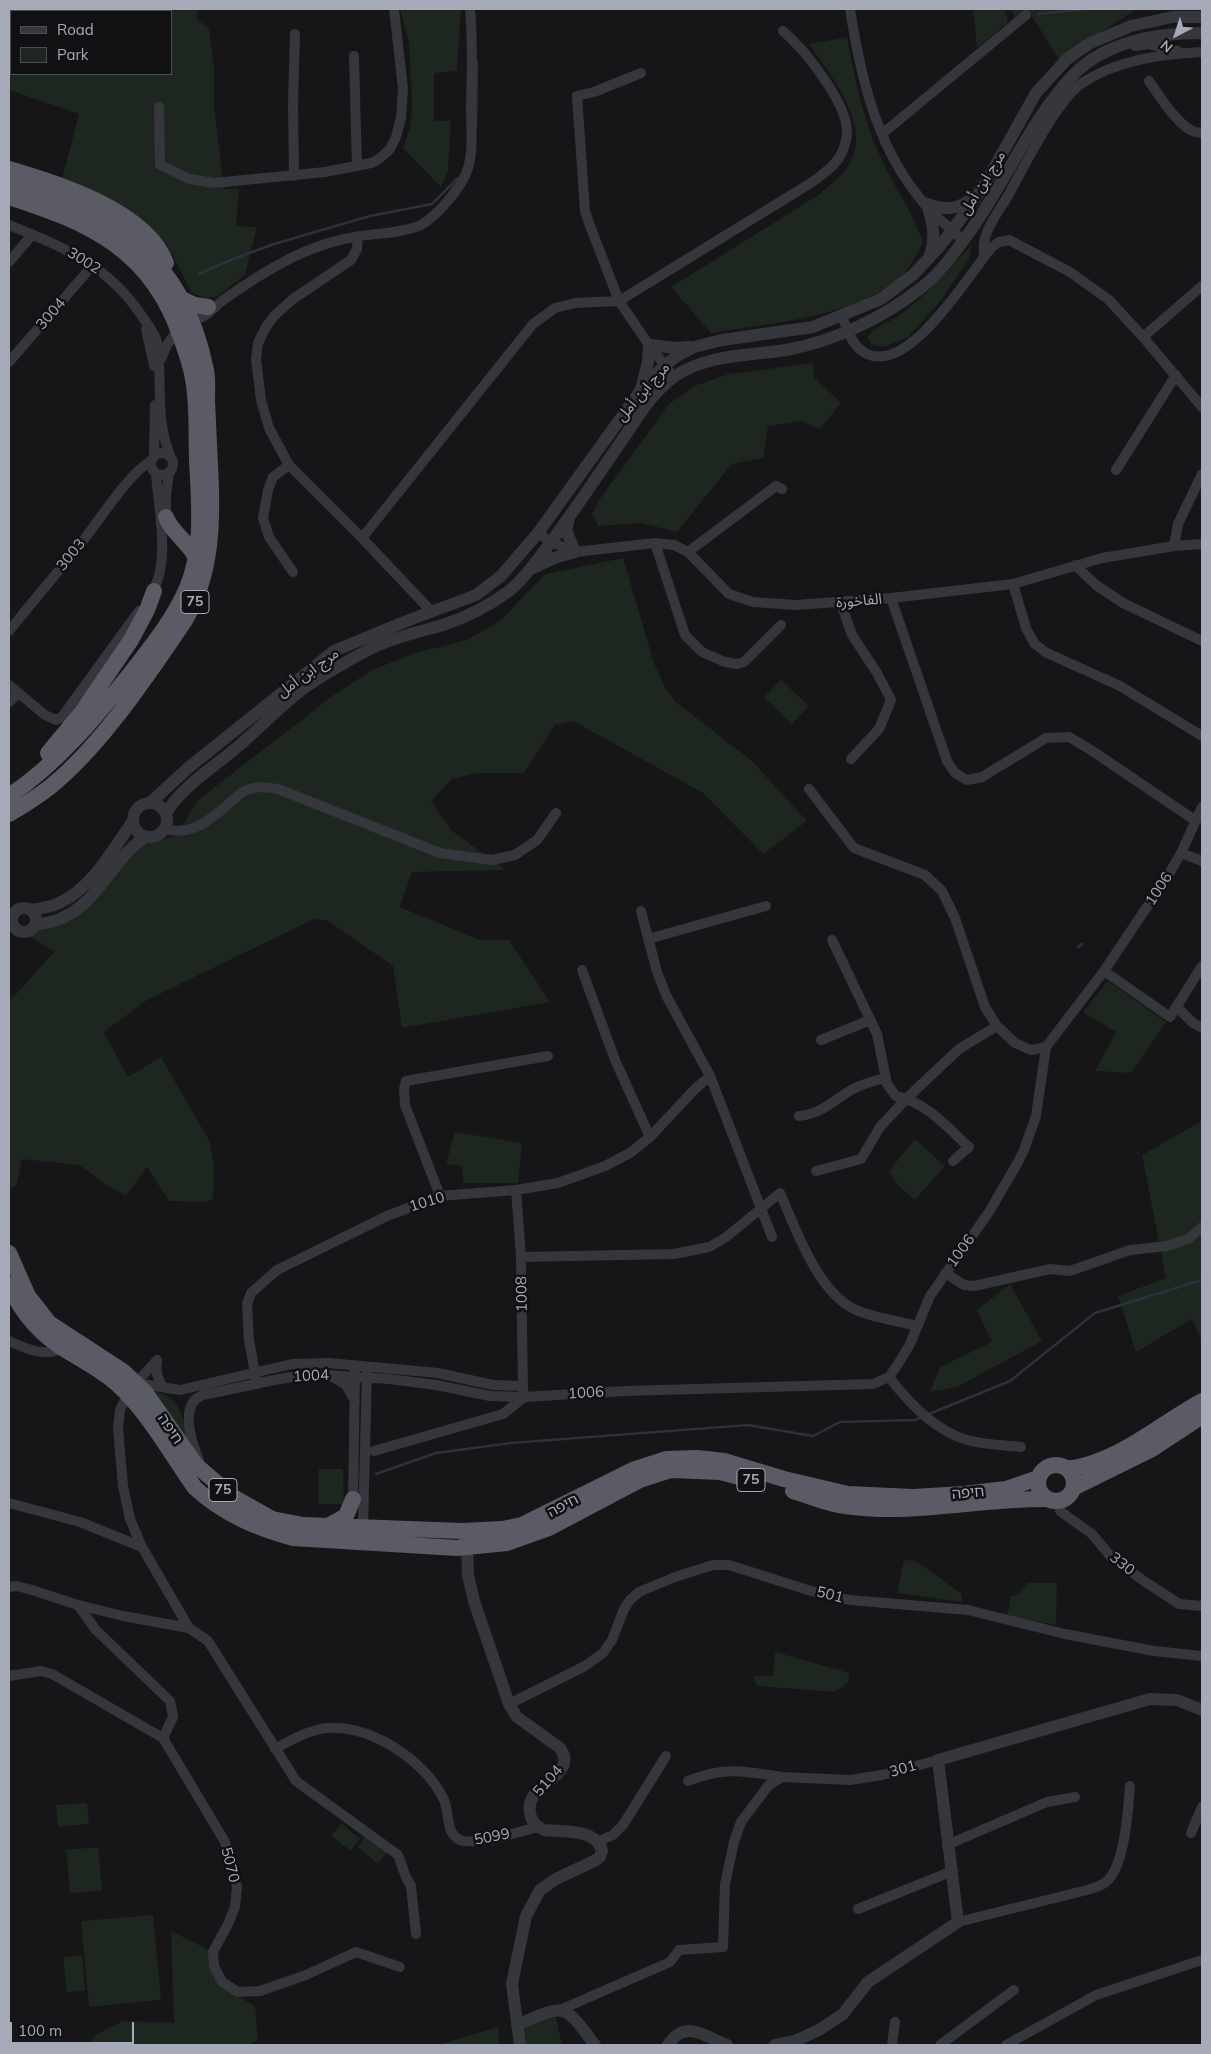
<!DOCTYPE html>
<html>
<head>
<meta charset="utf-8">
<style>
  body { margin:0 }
  #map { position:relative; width:1211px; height:2054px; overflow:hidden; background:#161517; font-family:Mulish,sans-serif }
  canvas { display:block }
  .frame { position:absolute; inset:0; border:10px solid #a6aab8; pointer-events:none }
  .legend { position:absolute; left:10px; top:10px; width:162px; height:65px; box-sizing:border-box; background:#111012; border:1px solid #4d4e54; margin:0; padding:6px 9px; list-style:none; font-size:15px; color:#a6aab8 }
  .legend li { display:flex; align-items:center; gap:10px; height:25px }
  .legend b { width:25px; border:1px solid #4d4e54 }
  .north { position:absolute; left:1151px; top:10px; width:50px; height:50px; -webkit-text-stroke:4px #111012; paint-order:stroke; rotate:220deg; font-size:14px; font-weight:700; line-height:20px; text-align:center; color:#a6aab8 }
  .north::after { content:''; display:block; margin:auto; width:18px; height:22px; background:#a6aab8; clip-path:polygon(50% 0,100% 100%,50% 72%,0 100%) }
  .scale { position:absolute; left:10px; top:2022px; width:124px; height:22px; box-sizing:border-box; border:2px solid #a6aab8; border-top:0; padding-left:6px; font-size:15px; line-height:18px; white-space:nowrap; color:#a6aab8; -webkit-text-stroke:4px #111012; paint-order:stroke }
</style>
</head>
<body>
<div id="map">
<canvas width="1211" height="2054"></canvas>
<div class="frame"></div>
<ul class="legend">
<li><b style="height:6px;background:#36363d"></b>Road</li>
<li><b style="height:14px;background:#1d261f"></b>Park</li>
</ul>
<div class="north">N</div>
<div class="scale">100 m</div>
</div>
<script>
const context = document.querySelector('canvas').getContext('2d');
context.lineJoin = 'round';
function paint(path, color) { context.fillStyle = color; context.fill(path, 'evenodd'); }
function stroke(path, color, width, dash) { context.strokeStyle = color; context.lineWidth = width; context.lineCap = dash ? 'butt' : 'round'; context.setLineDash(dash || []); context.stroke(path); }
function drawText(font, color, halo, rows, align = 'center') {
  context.font = font + ' Mulish,"Noto Sans Arabic","Noto Sans Hebrew",sans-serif'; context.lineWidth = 5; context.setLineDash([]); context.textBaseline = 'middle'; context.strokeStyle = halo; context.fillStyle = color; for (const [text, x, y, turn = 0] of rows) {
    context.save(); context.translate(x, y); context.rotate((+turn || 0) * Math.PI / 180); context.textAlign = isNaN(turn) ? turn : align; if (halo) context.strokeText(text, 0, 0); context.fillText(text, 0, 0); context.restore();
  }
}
const green = new Path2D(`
  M165,9H198L197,19L209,29L214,67V106L224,189H239L236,226L257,227L245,275L218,296L206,299L192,293C182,275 173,252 160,237C133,207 98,193 62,179L79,114L9,90V37L11,34V74H171V11H165Z
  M400,9H461L457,71L434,73V121H451L448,170L441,187L403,148L410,128L412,106L409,43Z
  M973,9H1005L1008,22L977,48Z
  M1012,9H1146L1135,10L1059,60L1030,13L1016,22Z
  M847,37C855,78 863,120 881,158C895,189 912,210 923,243C916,256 908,271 897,281C847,318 771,323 711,333L671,287L817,196C829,186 842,177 850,163C872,124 830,75 809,44Z
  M972,244L969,258L943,298L908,337L884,347L872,345L867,338C876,324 893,322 905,311C930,291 951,268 972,244Z
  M813,363L814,377L841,403L820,429L801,421L768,426L763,458L732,464L677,532L641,523L598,526L592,514L599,500L669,404L694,386L729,374Z
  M623,558L654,663L665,688L677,703L751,760L807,821L763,854L703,793L573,721L555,725L524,773H479L452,779L431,801L452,831L506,870L412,872L400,907L480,940H509L550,1002L402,1028L393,966L328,921L314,919L147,1000L104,1032L128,1077L161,1057L210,1142L214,1168L213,1199L206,1202L169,1201L147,1167L126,1196L108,1186L79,1165L22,1159L16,1186L9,1189V1002L54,952L30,936L38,925L66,918L142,844L176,836L198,800L335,694L372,670L415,653L467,640L501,620L545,574Z
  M781,680L809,706L792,724L764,697Z
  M1108,981L1166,1022L1131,1073L1095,1071L1116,1032L1083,1012Z
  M1202,1121V1342L1192,1319L1136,1352L1118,1296L1166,1278L1142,1155Z
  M455,1132L522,1143L518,1183H463V1166L446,1164Z
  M915,1139L945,1166L915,1200L899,1186L889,1171Z
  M1010,1284L1042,1341L957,1387L930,1392L940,1367L992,1342L977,1310Z
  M150,1390C181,1396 183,1416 188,1442Z
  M319,1469H343L344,1504H319Z
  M904,1560L916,1561L962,1594V1602L897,1593Z
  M1027,1583H1057L1056,1625L1007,1616L1011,1596L1018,1595Z
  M775,1652L849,1673V1682L834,1692L757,1686L753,1676H773Z
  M87,1803L89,1824L58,1827L56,1805Z
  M341,1823L360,1839L351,1851L331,1836Z
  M367,1834L388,1851L378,1864L357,1847Z
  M98,1847L102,1891L70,1893L66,1850Z
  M153,1915L161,2000L89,2007L81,1921Z
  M171,1931L207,1949L219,1985L255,2006L258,2040L249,2045H88L97,2034L123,2021L174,2023Z
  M82,1955L85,1991L67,1992L63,1957Z
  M555,2013L562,2045H525L523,2026Z
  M498,2027L499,2045H438Z`);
const stream = new Path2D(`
  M1038,14L1086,9
  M476,127L477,62
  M199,274L233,259L274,244L370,216L432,204L458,178
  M1078,947L1082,944
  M929,1414L1010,1381L1095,1313L1202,1280
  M376,1474L436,1453L511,1443L748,1425L813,1436L840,1422L915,1420L922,1417`);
const minor = new Path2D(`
  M850,9C860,73 875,140 915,192C928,210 947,226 964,241
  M32,11L36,9
  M9,25L11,23
  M1135,46L1148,44L1178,51
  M354,56L357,166
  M641,73L594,92L577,96L585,211L589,223L619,301L649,345L674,377
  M1149,81C1159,95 1184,137 1202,132
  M159,107L160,165L190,179L214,183L325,172L371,163L379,159L390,149L396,137L401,118L403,89L394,9
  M882,134L1026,15
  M294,176L293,104L295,34
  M9,225C65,248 107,264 142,316C147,324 156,334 157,343C162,372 157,402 163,431C164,439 168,448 170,457
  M358,236L357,249L351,260L293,299L274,316L266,327L258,343L256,359L261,400L269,428L289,465L362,538L431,611
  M984,255C980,233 999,212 1009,194C1024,166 1058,99 1082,83C1117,60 1162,54 1202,52
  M9,262L32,235
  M842,317C848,330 852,347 867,354C910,374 969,274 992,247L999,242L1009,240L1070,272L1109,300L1143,337L1202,407
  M187,321C203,321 211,310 222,301C244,285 269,269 293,257C314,247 338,239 361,236C380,233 403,233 421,225C437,216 461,188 467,171C474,151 471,127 471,107C472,74 473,41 470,9
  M146,329L154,366
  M1143,337L1202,286
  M161,359L167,345L180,327
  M9,362L93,265
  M151 464a11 11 0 1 1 22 0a11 11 0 1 1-22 0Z
  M154,455L155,405
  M289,465L273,477L268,490L263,518L269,537L293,572
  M1116,470L1176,375
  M166,517V497L169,472
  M538,533L551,542L575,552L655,543L674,545L688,552L729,594L753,602L796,605L891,598L1013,584L1102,558L1174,546L1202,544
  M362,538L533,324L555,308L575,303L619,301L814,181C825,172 838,164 843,150C845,145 847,136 847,131C846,101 804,49 783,31
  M655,543L685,635L702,652L725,662L737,664L744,662L781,625
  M1174,546L1178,524L1202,474
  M688,552L776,486L782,489
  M1075,565L1096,585L1123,603L1202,641
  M1013,584L1026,628L1034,643L1045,652L1120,686L1202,736
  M150,595C172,565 158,509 156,473
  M891,598L947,761L955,773L967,780L982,777L1046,738L1069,737L1091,750L1196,821
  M841,603L852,635L877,673L891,700L879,729L851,759
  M9,631C33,601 58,572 82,542C99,521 128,474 151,461
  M9,685L45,715L56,720L62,717L139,611
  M9,702L18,694
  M809,789L854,848L925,875L942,891L955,918L985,1007L997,1026L1015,1043L1031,1050L1046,1047
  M165,829C197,838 218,812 241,793C253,785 264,787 278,789L440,853L492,860L515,855L537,840L556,813
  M1181,853L1202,861
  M641,911L657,972L667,997L710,1076L772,1237
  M648,939L766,906
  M832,940L877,1034L887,1084L896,1096C926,1102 947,1127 969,1147L953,1161
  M582,970L615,1060L650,1137
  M1104,971L1170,1017L1202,966
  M1177,1007L1193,1023L1202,1028
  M821,1040L870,1020
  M799,1116C821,1114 833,1101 851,1090C862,1084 873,1081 885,1078
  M816,1171L861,1159L880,1127L907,1098L959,1049L997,1026
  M516,1190L521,1257L523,1391
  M440,1196L405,1105L404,1089L406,1081L548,1056
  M521,1257L674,1254L709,1247L725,1238L780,1193C796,1229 814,1282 847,1305C862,1316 899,1321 917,1326
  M945,1273L964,1285L974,1286L1050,1269L1070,1271L1130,1250L1167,1246L1188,1239L1202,1227
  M9,1341C30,1350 42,1357 65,1348
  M157,1360L136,1383L128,1394L120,1410L118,1428L123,1486L130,1519L142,1547L189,1628L208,1641L296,1781L398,1855L406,1877L411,1886L416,1934
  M157,1360C155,1371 157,1379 163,1387
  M331,1376L346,1385L355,1401
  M889,1377C908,1402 936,1431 967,1440C984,1445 1004,1445 1021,1447
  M137,1383L180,1390L292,1364L329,1363L438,1373L493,1385L523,1386
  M257,1384L249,1340L247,1304L251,1293L277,1270L387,1216L440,1196L516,1190L558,1183L605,1166L630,1153L650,1137L695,1089L710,1076
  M374,1451L503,1414L524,1397
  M199,1460C192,1443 178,1404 203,1395L274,1380L310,1374L389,1379L436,1385L490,1396L524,1397L625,1391L873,1384L889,1377L898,1364L910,1344L930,1296L989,1212L1017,1164L1024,1150L1036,1116L1046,1047L1104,971L1169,874L1181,853L1202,807
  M1060,1500V1511L1092,1534L1112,1558L1144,1581L1179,1604L1202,1606
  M9,1503L80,1522L142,1547
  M353,1504L355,1371
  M361,1531L363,1527L367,1371
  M9,1587L17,1586L32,1590L78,1605L96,1630L170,1701L173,1717L163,1738
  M78,1605L123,1616L189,1628
  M9,1676L41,1671L52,1674L163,1738L225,1842L237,1887L235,1907L228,1924L213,1952L214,1966L222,1982L238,1992L260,1991L306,1975L356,1952L400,1967
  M509,1704L585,1666L603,1653L612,1640L624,1609L630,1600L639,1592L675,1577L713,1565H729L811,1591L850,1600L968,1610L1065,1634L1154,1651L1202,1656
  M275,1749C289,1741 303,1733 320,1729C365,1720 426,1760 444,1800C450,1813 445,1833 460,1840C473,1846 523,1831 538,1827
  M688,1781C724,1766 745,1771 782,1777
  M1191,1833L1202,1807
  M597,1842L613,1835L623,1825L666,1756
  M947,1845L1047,1802L1075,1797
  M858,1909L950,1872
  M958,1922L1087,1890C1095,1888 1102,1886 1108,1880C1125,1863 1128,1810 1130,1786
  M562,2009L670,1962L679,1950L723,1947L725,1884L734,1842L741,1822L768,1786L782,1777L850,1780L882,1775L938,1760
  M892,2045L895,2022
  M940,2045L1014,1990
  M1006,2045L1096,1995L1202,1960`);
const tertiary = new Path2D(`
  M925,203C942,210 957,211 972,198
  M928,207C933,224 936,238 930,255
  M641,389L648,362L649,345L677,348L689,347
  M533,568L554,558L575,552L566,530L569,518
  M133 820a17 17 0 1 1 34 0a17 17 0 1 1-34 0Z
  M150,803L188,768L334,651L404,622L476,595L501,576L538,533L641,390L665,365L677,356L694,347L722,340L813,327L881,299L914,274L939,247L966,212L985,184L1036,93L1067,59L1090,43L1131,26L1172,17H1202
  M166,813C183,786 211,769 235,749C259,729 282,704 307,686C327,673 350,659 372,648C394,637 419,632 443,625C467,617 489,606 509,591C523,580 534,564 545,550C574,512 600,472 627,433C641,412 654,391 675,376C708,354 749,356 786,350C835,341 883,318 921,288C939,274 953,255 966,237C1005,185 1030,119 1075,73C1108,41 1159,33 1202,33
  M12 920a12 12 0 1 1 24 0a12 12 0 1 1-24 0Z
  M32,910C41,908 51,907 59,903C91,889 113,850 132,822
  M36,925C44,923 54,922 62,918C100,901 112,859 145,837
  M464,1539L467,1548L468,1575L474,1601L509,1704L517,1717L560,1748C563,1753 566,1757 564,1763C558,1783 525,1788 530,1813C531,1821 537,1827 544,1830C562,1832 597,1828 602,1851L600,1857L596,1860L556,1879L540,1890L526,1916L512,1984L520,2045
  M517,2025C567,2003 563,2003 595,2045
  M668,2045C686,2018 705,2037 727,2045
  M775,2045L795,2041L819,2030L843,2014L868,1982L958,1922L938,1760L1150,1699L1177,1700L1202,1710`);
const trunk = new Path2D(`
  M9,169C57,183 147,211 166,263
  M9,182C114,213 183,256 206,370C208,380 207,391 207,400C208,422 209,443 210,465C213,519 213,574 184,622C147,676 101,746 50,787C37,797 23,806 9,814
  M9,197C91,223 152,251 181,338C186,352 191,365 193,379C198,404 196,433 197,459C199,503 204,547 187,588C173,620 151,647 130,674C94,719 57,764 9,796
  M182,299L194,305L208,307
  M166,517C171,532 190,543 198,561
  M48,753L82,712L131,640L147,610L154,591
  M9,1253L28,1296L49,1323L124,1372L145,1392L196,1465L233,1497L272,1519L303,1525L462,1531L502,1529L522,1525L635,1469L666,1459L697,1458L724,1461L784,1479L848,1494L913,1497L963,1494L1006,1489L1038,1478
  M9,1285C22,1314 41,1336 69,1352C85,1362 103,1371 117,1384C148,1412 171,1454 195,1488C223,1514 257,1528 293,1538L457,1548L507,1543L549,1528L640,1480L671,1470L720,1472L747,1479
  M1038 1483a18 18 0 1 1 36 0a18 18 0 1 1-36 0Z
  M1067,1469C1119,1462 1158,1425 1202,1401
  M1073,1488L1152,1449L1202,1416
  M793,1491C810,1496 827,1504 845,1506C912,1516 980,1498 1048,1499
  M328,1526L346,1516L353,1499`);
const shields = [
  [195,602,28],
  [751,1480,28],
  [223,1490,28]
];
const shieldNames = [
  ["75",195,602],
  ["75",751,1480],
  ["75",223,1490]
];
const streetNames = [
  ["مرج ابن أمل",983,183,-58],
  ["3002",84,261,32],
  ["3004",51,314,-49],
  ["مرج ابن أمل",643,392,-49],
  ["3003",71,555,-51],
  ["الفاخورة",859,601,-5],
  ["مرج ابن أمل",308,673,-36],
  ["1006",1159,889,-57],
  ["1010",427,1202,-17],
  ["1006",961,1251,-54],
  ["1008",522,1294,-91],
  ["1004",311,1376,-3],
  ["1006",586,1393,-3],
  ["חיפה",170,1429,56],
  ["חיפה",968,1493,-5],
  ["חיפה",563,1506,-28],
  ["330",1122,1564,39],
  ["501",830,1595,14],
  ["301",903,1769,-16],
  ["5104",548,1781,-49],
  ["5099",492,1837,-11],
  ["5070",230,1865,76]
];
paint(green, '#1d261f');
stroke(stream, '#2b323c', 2.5);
stroke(minor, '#36363d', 10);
stroke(tertiary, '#36363d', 12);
stroke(trunk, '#5a5b65', 16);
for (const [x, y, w] of shields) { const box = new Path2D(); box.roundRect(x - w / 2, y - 11.5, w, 23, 4); context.fillStyle = '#111012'; context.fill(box); stroke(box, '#a6aab8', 1); }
drawText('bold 14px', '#a6aab8', null, shieldNames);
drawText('15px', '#a6aab8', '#111012', streetNames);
</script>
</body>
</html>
